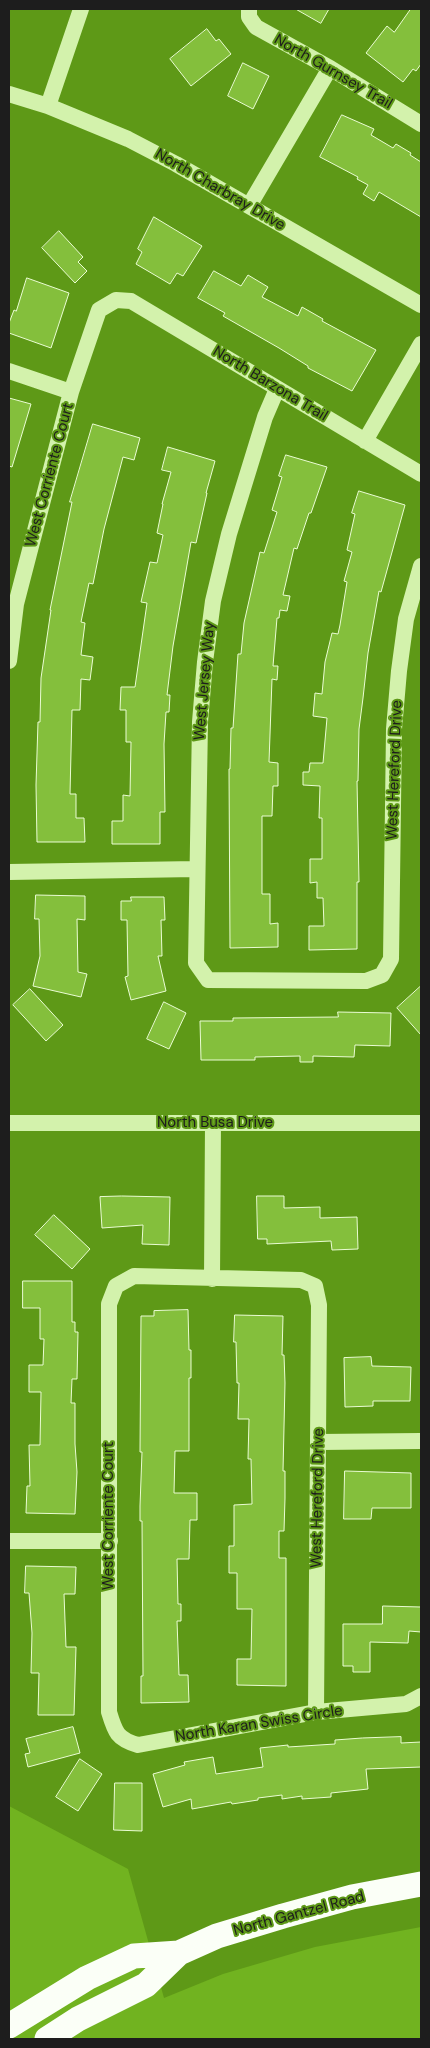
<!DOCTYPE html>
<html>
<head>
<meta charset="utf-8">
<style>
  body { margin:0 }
  #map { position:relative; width:430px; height:2048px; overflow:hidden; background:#5e9917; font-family:"DM Sans",sans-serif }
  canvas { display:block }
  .frame { position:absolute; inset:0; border:10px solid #1d1d1d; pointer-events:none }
</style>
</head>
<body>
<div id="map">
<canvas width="430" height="2048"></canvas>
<div class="frame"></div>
</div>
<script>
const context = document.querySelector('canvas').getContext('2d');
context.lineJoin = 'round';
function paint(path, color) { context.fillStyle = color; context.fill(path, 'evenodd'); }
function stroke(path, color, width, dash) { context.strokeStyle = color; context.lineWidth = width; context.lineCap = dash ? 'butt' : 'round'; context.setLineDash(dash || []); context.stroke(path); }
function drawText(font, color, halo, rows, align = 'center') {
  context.font = font + ' "DM Sans",sans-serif'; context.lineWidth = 4; context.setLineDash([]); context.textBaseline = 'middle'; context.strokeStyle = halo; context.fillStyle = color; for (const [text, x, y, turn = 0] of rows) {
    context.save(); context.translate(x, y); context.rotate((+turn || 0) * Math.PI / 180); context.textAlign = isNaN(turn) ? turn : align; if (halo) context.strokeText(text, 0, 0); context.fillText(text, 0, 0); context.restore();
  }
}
const green = new Path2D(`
  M9,1806L128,1869L164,1998L223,1974L315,1947L421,1927V2039H9Z`);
const building = new Path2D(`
  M296,9H329L321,23Z
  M411,9H421V64L416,71L413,69L403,82L366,53L387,26L394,32Z
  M207,29L216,41L219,39L231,54L191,86L170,59Z
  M243,63L269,76L253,109L228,96Z
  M342,115L374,129L371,135L393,148L396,144L411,153L410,155L421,162V217L379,192L374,201L363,194L368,185L357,179L358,177L320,157Z
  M154,217L202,246L183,276L177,273L170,284L136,264L142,252L138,249Z
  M59,231L83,257L78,262L87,271L75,283L42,248Z
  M214,271L241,286L248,275L268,287L262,297L298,316L302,307L323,319L322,321L376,350L352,391L308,368V366L279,348L223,316L225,313L198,298Z
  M27,278L69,293L51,348L9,333V323L14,310L16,311Z
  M9,398L31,404L12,467L9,466Z
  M93,424L140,438L134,460L123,457L104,529L93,584L89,583L81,622L85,623L81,655L93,657L90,680L81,679L80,710H72L70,794H76V818H84L85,842H37L36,785L38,722H40L41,678L51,610H50L72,502H70Z
  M168,447L215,461L206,493H207L196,543L191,542L173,646L167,695H170L169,712H166L164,744L165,812H160V844H112V821H123V795L130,796L131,742H126V710H120L121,687H135L147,603L141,602L150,562L157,563L163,535L157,533L163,504H162L171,472L162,470Z
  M286,455L327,467L311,513H309L297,549L294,548L283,595L290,596L287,611L280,610L279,618H277L273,666H278L277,680L272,679L269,762L278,763V786H273L272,816H262V894H270V924L278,923V947L230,948L229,769H230L231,728H233L238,654H241L244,623L260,552L264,553L277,512L272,510L282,477L279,476Z
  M359,491L405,505L381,592L379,591L368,653L363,698L359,729L358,781H357L359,882H357V949L309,950V926H324L323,898H317V882L310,883V859H322V818H319L320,786L303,785V772H309L310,763H323L327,718L313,716L315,693L322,694L325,662L332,633L338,634L340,625L347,582L344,581L352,552L347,550L355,514L352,513Z
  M36,895L85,896V920L77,919L78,972L87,974L81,997L33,986L40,956L39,919H35Z
  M131,897H164L165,920H161L162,956H158L166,991L131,1000L125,977L128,976L127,920H121V901H131Z
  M421,986V1035L397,1008Z
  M30,989L63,1025L46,1041L13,1005Z
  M164,1002L186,1013L169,1049L147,1039Z
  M338,1012L391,1013L390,1046L355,1045L354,1057L313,1056V1062H300V1056L255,1057V1060H201L200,1021H233V1018L338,1017Z
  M122,1196L170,1197L169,1245L142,1244L143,1225L102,1228L100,1197Z
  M257,1196H284V1208L320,1207V1218L357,1217L358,1249L332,1250L331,1241L267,1244V1239H258Z
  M54,1215L90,1249L72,1269L35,1235Z
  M23,1281H72V1322H75V1332H78L77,1379H72L71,1403H75V1444L77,1472L75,1514L26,1513L27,1486H30L29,1445H40L41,1392H29V1365H43L44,1339H40V1308H23Z
  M188,1310L189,1350H191V1378H189V1451H175L174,1493H197V1520H190L189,1559H177L178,1604H181V1621H177L179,1675H188L189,1702L141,1703V1676H143L142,1521H140V1506L142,1452H140L141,1316H154V1311Z
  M235,1315L283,1316L282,1355H284L285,1383L283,1471H285V1498L284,1531H279V1558H286V1686L237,1685V1659H251L252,1609H237V1573H229V1546H234V1505L252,1504L251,1459H248L249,1419H238L239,1383H237L236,1342H234Z
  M371,1357L372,1366L411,1367L410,1401H373V1406L345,1407L344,1358Z
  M345,1471L411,1473V1508H372L371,1519H344Z
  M26,1566L76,1567L75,1594H64L66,1647H76L74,1715H38L39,1673H31L32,1633L29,1593H25Z
  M383,1606L421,1607V1632L409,1631L408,1643L370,1642V1672H353V1666H343V1624H382Z
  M73,1727L80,1753L28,1767L25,1754L30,1753L26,1739Z
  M401,1737V1743L421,1742V1767L366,1769L368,1789L331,1793V1797L302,1799V1796L282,1799V1795L258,1798V1800L232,1804L231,1802L192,1809L191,1799L163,1807L153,1774L185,1765L184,1762L213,1757L216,1774L263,1767L260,1748L288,1745V1747L335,1744V1740L362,1738Z
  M80,1759L102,1774L78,1811L56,1797Z
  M115,1783H142V1831L114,1830Z`);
const street = new Path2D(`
  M249,9V17L256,27L330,68L421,124
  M9,94L48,106L128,139L176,164L421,305
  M48,106L81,9
  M249,206L330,68
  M9,371L71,392
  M277,389L265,417L229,534L213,601L205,662L200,722L196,963L208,980L366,981L382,975L391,959L394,729L399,671L406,619L421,566
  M365,441L421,344
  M9,661L16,604L71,392L99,310L116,300L131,301L421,474
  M9,872L196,869
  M9,1123H421
  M212,1279L213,1123
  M319,1442L421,1441
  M9,1541H110
  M316,1712L319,1305L315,1286L301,1280L134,1276L116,1286L109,1304V1712C115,1732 117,1739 138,1745L316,1712L406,1704L421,1696`);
const primary = new Path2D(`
  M9,2026L87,1978L134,1956L179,1953L217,1936L283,1916L352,1897L421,1884
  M47,2039L78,2019L146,1985L179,1953`);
const streetNames = [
  ["North Gurnsey Trail",333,72,30],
  ["North Charbray Drive",220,190,30],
  ["North Barzona Trail",270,384,31],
  ["West Corriente Court",50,475,-75],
  ["West Jersey Way",205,681,-85],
  ["West Hereford Drive",395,770,-88],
  ["North Busa Drive",215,1123],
  ["West Hereford Drive",318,1498,-89],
  ["West Corriente Court",109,1516,-90],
  ["North Karan Swiss Circle",259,1724,-9],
  ["North Gantzel Road",299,1914,-15]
];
paint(green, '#71b320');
paint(building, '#84bf3c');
stroke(building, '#eafcd4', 1);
stroke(street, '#d3f2ac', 16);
stroke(primary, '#fbfff7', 25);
drawText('15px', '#1d1d1d', '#5e9917', streetNames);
</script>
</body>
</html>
